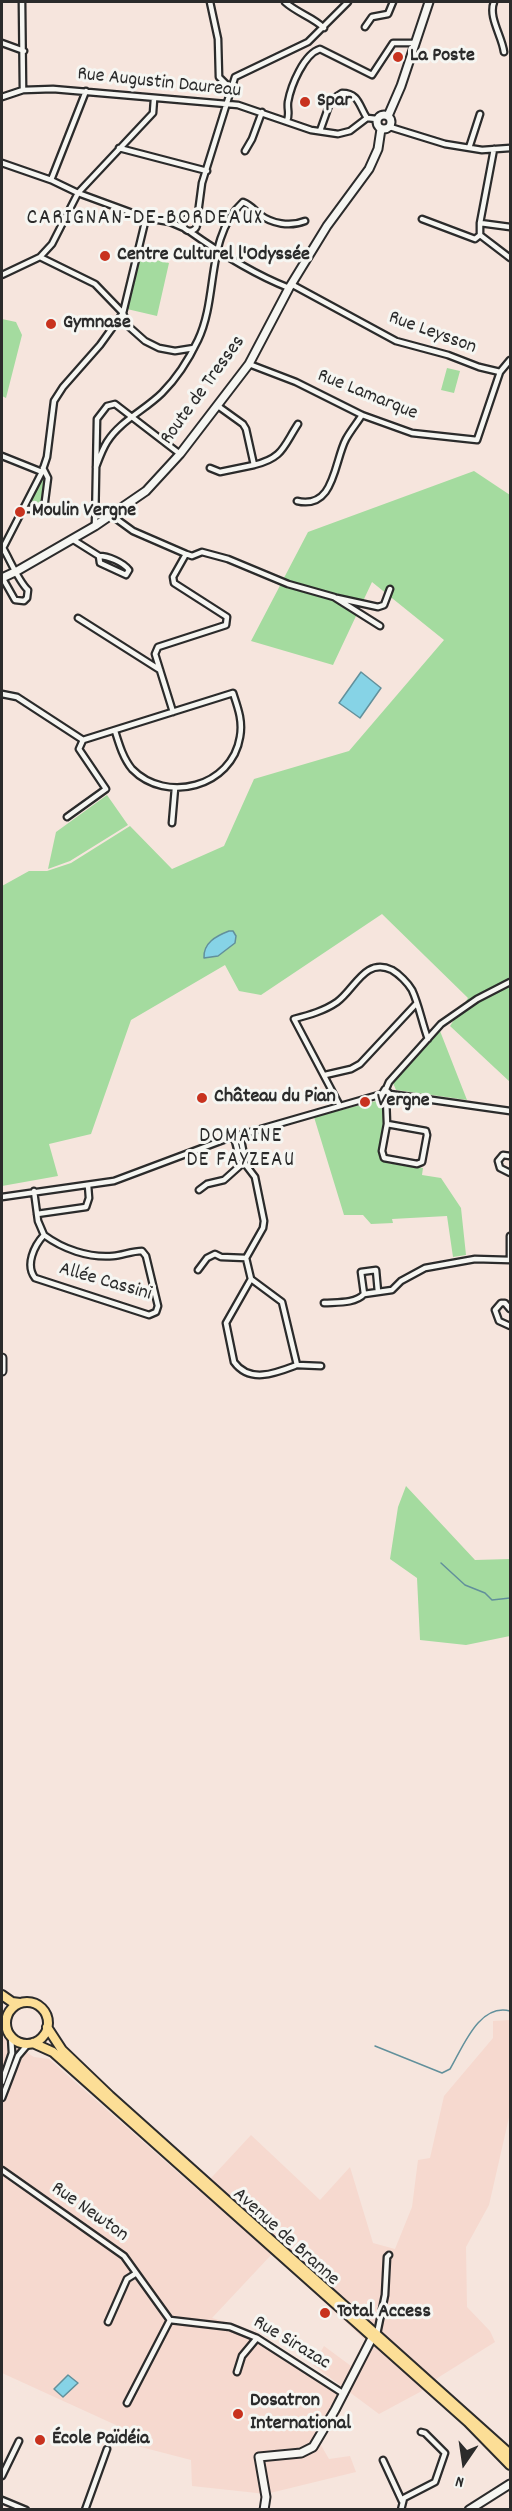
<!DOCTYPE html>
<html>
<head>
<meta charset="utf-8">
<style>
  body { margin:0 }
  #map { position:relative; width:512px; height:2511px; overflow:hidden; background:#f6e5dd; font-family:Dekko,sans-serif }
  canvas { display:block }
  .frame { position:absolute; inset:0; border:3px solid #2b2b2b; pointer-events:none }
  .north { position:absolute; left:434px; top:2433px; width:60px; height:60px; -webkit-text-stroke:4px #f6f6f2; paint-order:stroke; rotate:193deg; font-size:16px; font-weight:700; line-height:24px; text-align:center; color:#2b2b2b }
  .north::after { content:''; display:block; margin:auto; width:21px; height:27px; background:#2b2b2b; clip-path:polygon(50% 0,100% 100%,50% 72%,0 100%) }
</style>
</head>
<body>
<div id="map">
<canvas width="512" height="2511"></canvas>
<div class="frame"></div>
<div class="north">N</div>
</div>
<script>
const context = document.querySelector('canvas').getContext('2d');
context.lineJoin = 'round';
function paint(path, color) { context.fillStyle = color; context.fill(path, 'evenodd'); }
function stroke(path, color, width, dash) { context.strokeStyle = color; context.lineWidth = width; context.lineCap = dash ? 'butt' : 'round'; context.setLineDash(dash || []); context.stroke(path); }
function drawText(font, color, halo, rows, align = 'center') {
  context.font = font + ' Dekko,sans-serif'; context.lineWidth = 6; context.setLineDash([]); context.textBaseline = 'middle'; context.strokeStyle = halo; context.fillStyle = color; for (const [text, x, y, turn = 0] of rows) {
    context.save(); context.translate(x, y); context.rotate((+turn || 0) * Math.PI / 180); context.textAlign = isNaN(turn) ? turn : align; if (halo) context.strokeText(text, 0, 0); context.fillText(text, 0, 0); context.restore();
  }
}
const built = new Path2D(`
  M510,2020V2113L489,2205L466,2247L467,2307L490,2331L495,2342L439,2377L420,2392L379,2414L313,2365L324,2346L351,2366L365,2340L272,2254L212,2318L236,2325L260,2337L311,2368L344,2394L318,2440L329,2459L350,2456L356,2472L266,2494L192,2486L191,2460L114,2440L118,2426L2,2373V2037L34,2057L49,2059L199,2191L251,2135L320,2200L350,2167L373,2243L395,2249L412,2207L418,2160L430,2158L444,2096L493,2038V2021Z`);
const green = new Path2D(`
  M139,256L169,263L157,316L127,309Z
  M2,319L16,322L22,335L6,398L2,396Z
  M447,368L460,371L454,393L441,390Z
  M474,471L510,495V1082L450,1026L468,998L382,914L261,995L239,991L225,965L131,1020L91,1134L49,1144L58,1176L2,1186V886L29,871H47L71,863L130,826L172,869L224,846L254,779L349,751L444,640L372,582L333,665L251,641L308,532Z
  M42,479L45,481L43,507L29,506Z
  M107,795L128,825L70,861L48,869L56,832Z
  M440,1031L467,1100L396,1090L393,1083Z
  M376,1101L384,1102L385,1118L380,1154L381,1159L387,1163L423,1168L422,1175L441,1178L461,1208L466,1255L453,1257L447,1216L392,1219L393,1223L371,1224L363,1215H344L314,1117Z
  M406,1486L475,1560L510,1559V1636L466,1645L420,1640L417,1578L390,1559L398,1507Z`);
const water = new Path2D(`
  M361,672L381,688L360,718L339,703Z
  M229,931H233L236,936L235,943L218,956L204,958C203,943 216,936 229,931Z
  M68,2375L78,2383L63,2397L54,2389Z`);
const stream = new Path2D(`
  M441,1563L465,1585L485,1593L492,1600L510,1598
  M375,2046L442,2073L450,2069C463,2047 479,2003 510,2011`);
const street = new Path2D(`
  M22,2L23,90
  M210,2L218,39L219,77L231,89
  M285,2C297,13 313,17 324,28
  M494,2C488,17 502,36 504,52
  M365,27L372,17L388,14L393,2
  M2,43L24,51
  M2,97L23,90L53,89L238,105L311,130L338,134L350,131L367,118L377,119
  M287,121C290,113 287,110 288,102C291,85 304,54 320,49L372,75L393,43H415
  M390,127L445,144L482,150L510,148
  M320,131L331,100L342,93C359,93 359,106 367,118
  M119,148L207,171
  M469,148L480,114
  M245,151L252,139L262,112
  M2,163L51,180L78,193L146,218L170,222L184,228
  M51,180L86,91
  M183 224a7 7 0 1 1 14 0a7 7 0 1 1-14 0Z
  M422,219L475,239L480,235
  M197,221L202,183L235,77L308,42L348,2
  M480,223L510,227
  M189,231C220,253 253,274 289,288
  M480,235V223L494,149
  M480,235L510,258
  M40,257L95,284L123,313L127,325L145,341L159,348L175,351L194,348
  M2,275L40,257L52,244L78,193L153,113L154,99
  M291,284L396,341L448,355L479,367L500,372
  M249,364L296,382L362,415L412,433L477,440L500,372L510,360
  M218,406L243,424L246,429L254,465C283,458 283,447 298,424
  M2,456L42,472
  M96,467C99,459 102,450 107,442C120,421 145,410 162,393C177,378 189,359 198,340C219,296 205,237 243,202C251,205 253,209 259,214C272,224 290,227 305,221
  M210,468L220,472L254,465
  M297,501C335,510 334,461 346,439C351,430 357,423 362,415
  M24,509H44L48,478L43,468
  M111,515L133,531L186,554L192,556L202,552L228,559L288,584L334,597L380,626
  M95,526L97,419L107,406L115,404L180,454
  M72,539L99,556L100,563L126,575L129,570C123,562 108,556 99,556
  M2,577L15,600L24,601L27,598L28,590C19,582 10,560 3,548L42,472L47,457L54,401L63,387L100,345L123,313L146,218
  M337,598L378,607L384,605L390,589
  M78,618L160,670
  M2,694L17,697L83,740L79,749L106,789L67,817
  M173,712L155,654L158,647L226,625L227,617L174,583L173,577L186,554
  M83,740L233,693C238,708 243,721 240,737C232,787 166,804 132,769C123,758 119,744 115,731
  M172,823L175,788
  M325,1075L351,1069L360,1064L416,1004
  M386,1089L389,1082L441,1024L477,999L510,982
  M390,1094L510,1111
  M386,1097L387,1124L382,1151L384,1158L417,1164L422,1162L427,1135L426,1131L387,1124
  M340,1106L294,1019C309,1015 324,1011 337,1002C355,989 365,957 392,970C399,974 408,983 412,990C419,1005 422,1023 428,1039
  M240,1135L244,1155L243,1163
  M234,1137L239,1156L255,1177L264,1221L263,1228L246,1258L251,1279L226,1323L234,1362C250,1384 276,1373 297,1365L282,1302L251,1279
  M510,1156L503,1155L498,1161L500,1168L510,1173
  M199,1190L207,1184L224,1180L243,1163
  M34,1191L38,1221L44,1235C34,1246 25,1265 35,1278L149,1315L156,1312L158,1306L146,1256L142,1251C132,1251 123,1255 113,1256C88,1258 63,1249 44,1235
  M2,1197L114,1181L226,1139L382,1094L385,1089L390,1094
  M37,1214L86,1207L89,1198L88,1185
  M198,1270L207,1258L215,1254L221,1257L246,1258
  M364,1294L361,1272L376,1270L378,1292
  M324,1303C336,1302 355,1304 364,1294L392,1290L401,1281L425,1268L475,1259L510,1260V1236
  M510,1309L505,1303H501L495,1310L499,1321L510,1326
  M297,1365L321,1366
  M2,2082L12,2053L11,2036
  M2,2098L18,2056L29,2043
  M2,2170L124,2256L170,2320
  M108,2322L127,2279L135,2274
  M377,2334L385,2295L387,2257L389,2255
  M237,2372L242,2356L257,2338
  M127,2403L170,2320L230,2327L257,2338L344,2394
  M383,2460L402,2501
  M2,2476L19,2441
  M2,2500L26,2510
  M85,2510L107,2449
  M401,2510L404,2498L435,2482L445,2453L425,2433L421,2432`);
const secondary = new Path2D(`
  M377 122a7 7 0 1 1 14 0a7 7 0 1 1-14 0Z
  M388,116L401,86L429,2
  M2,578L17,571L95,526L146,491L180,454L249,364L289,288L327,226L369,169L378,149L381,129
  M2,1358V1371
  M264,2510L266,2497L259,2457L301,2453L313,2447L335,2410L372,2338
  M469,2510L510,2484`);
const primary = new Path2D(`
  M2,1995L12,2002L20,2003
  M6 2023a21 21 0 1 1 42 0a21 21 0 1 1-42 0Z
  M47,2027L62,2050L110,2096L510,2454
  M33,2043L53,2052L468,2422L510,2465`);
const markers = [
  [398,57,6,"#c8321e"],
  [305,102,6,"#c8321e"],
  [105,256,6,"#c8321e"],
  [51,324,6,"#c8321e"],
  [20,512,6,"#c8321e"],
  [202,1098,6,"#c8321e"],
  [365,1102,6,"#c8321e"],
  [325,2313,6,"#c8321e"],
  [238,2414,6,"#c8321e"],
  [40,2440,6,"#c8321e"]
];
const poiNames = [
  ["La Poste",410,57],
  ["Spar",317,102],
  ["Centre Culturel l'Odyssée",117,256],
  ["Gymnase",63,324],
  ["Moulin Vergne",32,512],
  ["Château du Pian",214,1098],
  ["Vergne",377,1102],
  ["Total Access",337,2313],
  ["Dosatron",250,2402],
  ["International",250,2425],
  ["École Païdéia",52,2440]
];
const streetNames = [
  ["Rue Augustin Daureau",159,84,6],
  ["Rue Leysson",432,334,20],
  ["Route de Tresses",204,391,-54],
  ["Rue Lamarque",367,396,22],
  ["Allée Cassini",105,1283,16],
  ["Rue Newton",89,2213,35],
  ["Avenue de Branne",285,2238,42],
  ["Rue Sirazac",291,2344,31]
];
const neighbourhoodNames = [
  ["DOMAINE",241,1138],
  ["DE FAYZEAU",241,1162]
];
const quarterNames = [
  ["CARIGNAN-DE-BORDEAUX",145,220]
];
paint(built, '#f6d9cf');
paint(green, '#a4db9f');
paint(water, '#86d3e6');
stroke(water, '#62909b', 1.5);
stroke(stream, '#62909b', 1.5);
stroke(street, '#2b2b2b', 9);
stroke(secondary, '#2b2b2b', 11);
stroke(primary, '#2b2b2b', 12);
stroke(street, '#f6f6f2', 4.5);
stroke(secondary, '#f6f6f2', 7);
stroke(primary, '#fcde96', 8);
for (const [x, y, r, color] of markers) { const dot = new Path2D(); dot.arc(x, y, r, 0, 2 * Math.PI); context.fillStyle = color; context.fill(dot); stroke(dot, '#f6f6f2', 2); }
drawText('bold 20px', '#2b2b2b', '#f6f6f2', poiNames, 'left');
drawText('20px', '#2b2b2b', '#f6f6f2', streetNames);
context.letterSpacing = '1.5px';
drawText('21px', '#2b2b2b', '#f6f6f2', neighbourhoodNames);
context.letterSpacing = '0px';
context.letterSpacing = '1.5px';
drawText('22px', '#2b2b2b', '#f6f6f2', quarterNames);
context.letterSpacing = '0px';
</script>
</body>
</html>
